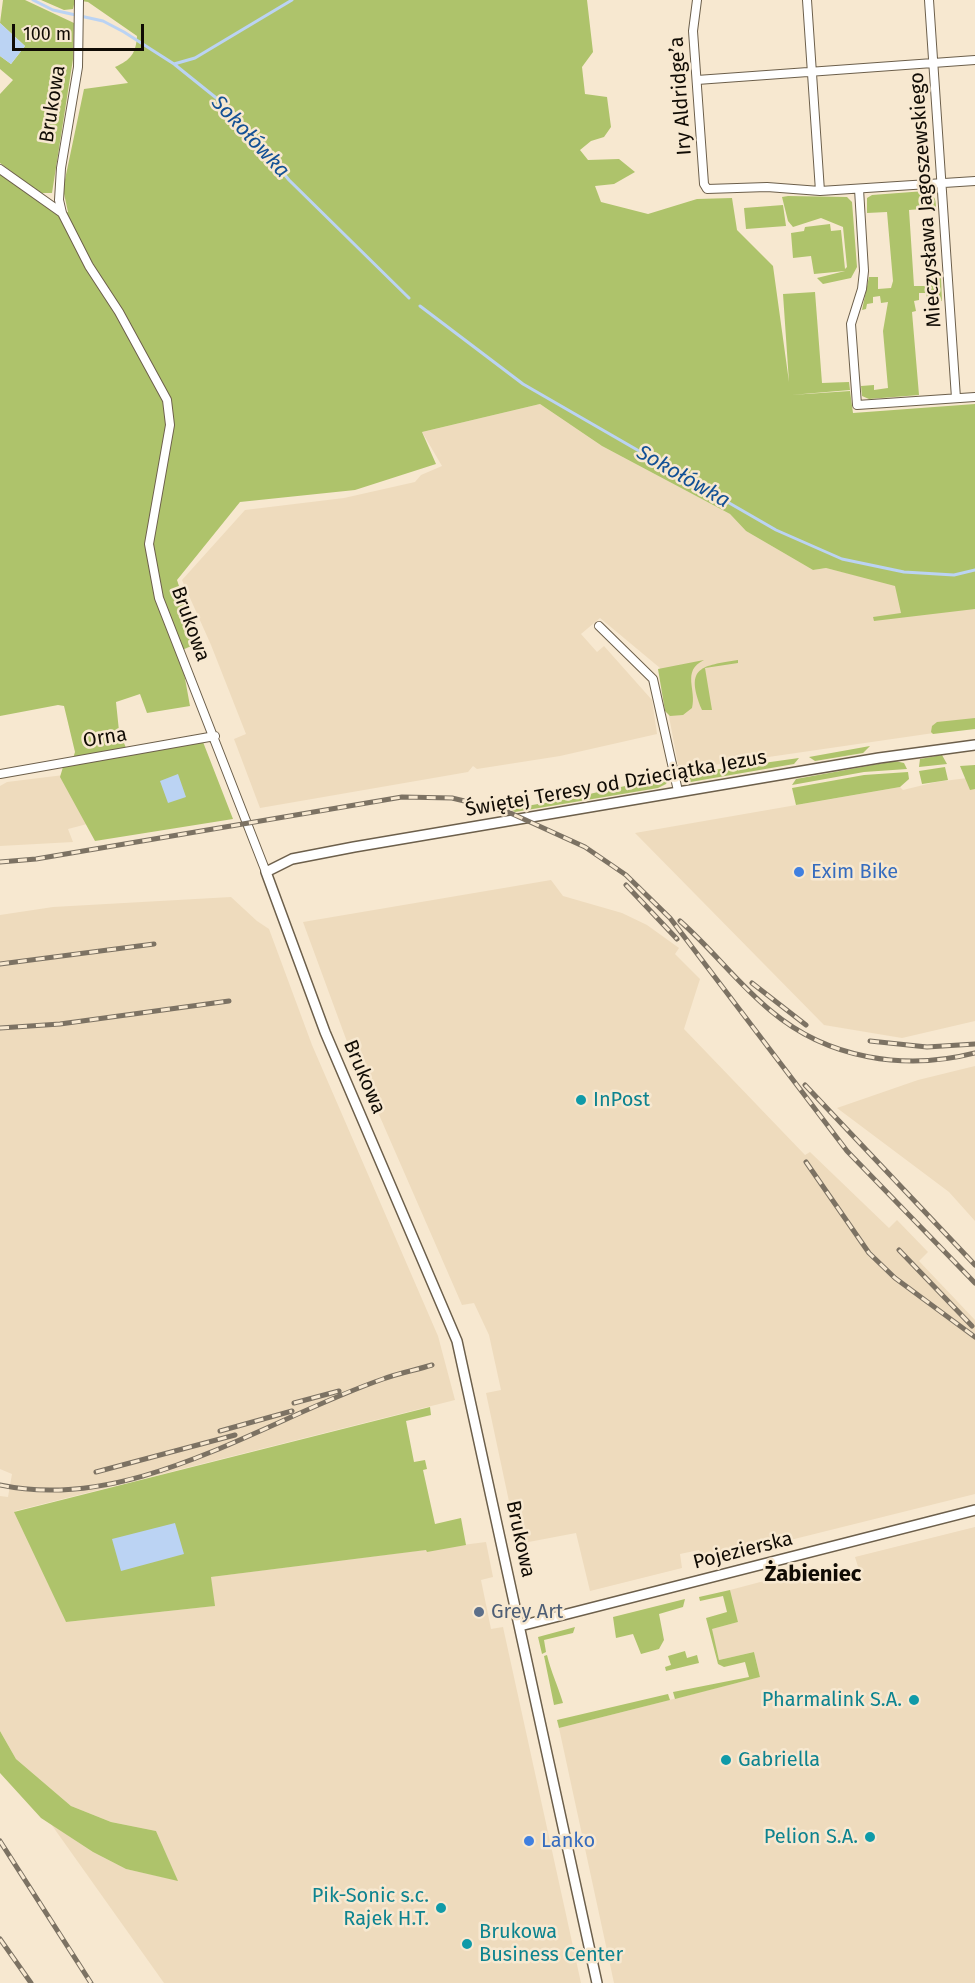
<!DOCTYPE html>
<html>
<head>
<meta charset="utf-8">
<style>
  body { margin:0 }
  #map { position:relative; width:975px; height:1983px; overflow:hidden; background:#f7e8d0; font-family:"Fira Sans",sans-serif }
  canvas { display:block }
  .scale { position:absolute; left:12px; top:24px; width:132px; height:27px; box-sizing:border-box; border:3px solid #100b04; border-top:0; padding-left:8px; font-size:18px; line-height:21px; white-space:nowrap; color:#100b04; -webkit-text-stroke:4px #f7e8d0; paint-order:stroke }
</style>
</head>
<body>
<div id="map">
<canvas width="975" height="1983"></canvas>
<div class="scale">100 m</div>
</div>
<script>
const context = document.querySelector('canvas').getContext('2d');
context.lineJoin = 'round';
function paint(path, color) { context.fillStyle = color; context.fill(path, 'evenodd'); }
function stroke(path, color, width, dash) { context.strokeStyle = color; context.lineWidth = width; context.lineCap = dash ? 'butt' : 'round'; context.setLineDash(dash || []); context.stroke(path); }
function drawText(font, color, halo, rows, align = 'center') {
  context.font = font + ' "Fira Sans",sans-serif'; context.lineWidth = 5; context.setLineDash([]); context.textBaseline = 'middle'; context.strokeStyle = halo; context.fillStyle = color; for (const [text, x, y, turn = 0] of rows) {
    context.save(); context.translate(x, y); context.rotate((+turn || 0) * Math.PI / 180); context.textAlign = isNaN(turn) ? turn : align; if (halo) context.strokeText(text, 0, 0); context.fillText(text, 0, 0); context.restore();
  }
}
const built = new Path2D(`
  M540,404L602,446L730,514L746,531L813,570L826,568L975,604V727L679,770L660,668L600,618L581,634L597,652L604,646L652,700L657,734L560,756L477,769L473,766L468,772L260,808L234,739L246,734L211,645L182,580L245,510L344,498L415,482L421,475L442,466L422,432Z
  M80,773L91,823L68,829L73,842L0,846V786L7,782Z
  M975,777V1021L902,1038L824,1025L635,833L900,787L903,790L936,782Z
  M551,880L563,896L622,913L647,925L679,948L675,954L700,979L684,1029L805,1155L810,1152L889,1228L897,1220L928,1252L919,1261L975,1320V1494L702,1562L699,1550L680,1554L682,1568L590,1591L576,1533L518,1544L486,1393L501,1390L489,1335L474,1303L462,1305L346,1039L303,922Z
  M231,897L257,921L269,929L312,1045L438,1336L455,1400L15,1511L66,1622L214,1606L210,1577L486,1542L493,1577L481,1580L491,1629L503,1627L581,1983H164L51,1824L93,1852L126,1869L177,1880L156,1831L111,1822L71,1806L16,1759L0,1731V1496L8,1497L12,1474L0,1469V915L53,907Z
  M975,1066V1221L949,1192L837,1108L918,1080Z
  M975,1527V1983H614L559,1728L760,1677L754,1652L719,1660L711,1629L738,1622L730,1590L802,1571L805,1584L849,1573L859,1570L855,1557Z`);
const green = new Path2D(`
  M3,0H25L74,23L73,59L52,193H40L0,163V94L13,80L0,69V56L11,64L25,46L0,23Z
  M41,0H587L593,52L582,67L585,94L607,97L611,127L604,137L591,141L580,150L588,160L619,159L635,172L614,184L595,186L601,202L648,214L697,199L732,198L737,230L773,266L789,382L783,294L815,292L822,383L849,382L850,390L791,395L850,391L853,413L975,404V609L874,621L873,617L901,613L895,586L826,568L813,570L746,531L730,514L602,446L540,404L422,432L436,464L355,490L240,502L177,580L198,643L180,651L190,706L147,713L140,694L116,702L119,731L129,755L203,742L233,819L95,841L60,777L63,767L71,765L75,752L64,706L58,705L0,716V174L57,215L68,212L63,189L84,89L128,83L115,67C131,60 136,53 137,36L88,2L75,0L73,9L64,10Z
  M925,191C934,194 936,198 936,208L909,210L914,286H927L926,278L941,277L942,301L928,302L926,293H919V300L914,301L916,311L912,312L919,395L869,399L862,396L861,386L874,385V390L888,388L883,331L888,302L881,303L880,296L873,297V303L867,304L866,309L862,310L869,277H878V289L891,288L893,281L887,212L867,213V198L872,195Z
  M788,196L847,197L852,202L857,267L851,278L823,284L817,278L845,271L814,274L811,256L793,258L791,233L804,231L805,227L830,224L831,231L841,230L845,269L847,267L843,227L821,218L793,227L788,221L782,197Z
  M783,205L786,226L746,229L744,208Z
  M704,660C681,671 697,690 692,708L683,715L670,716L665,711L658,669Z
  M738,660V663L705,668L712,710H702C684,666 702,666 738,660Z
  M975,718V729L933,734L931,732L932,726L937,722Z
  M870,746L863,753L815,761L809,757Z
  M942,755L947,764L919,767L920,759Z
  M799,758L794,764L685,783L678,775Z
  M895,761L904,763L907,769L864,772L792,785L796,779Z
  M975,765V789L970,790L960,766Z
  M945,767L948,780L922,784L919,771Z
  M908,772L909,779L900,787L796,805L792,788L864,775Z
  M670,776L666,784L658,788L515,812L509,809L567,799Z
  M430,1407L431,1415L406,1421L414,1462L425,1460L427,1469L423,1470L435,1524L461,1518L466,1545L427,1552L426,1550L211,1577L215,1606L66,1622L14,1512Z
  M730,1590L738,1622L712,1629L719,1660L754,1652L760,1677L675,1699L673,1692L749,1677L745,1662L724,1667L718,1664L706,1618L727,1612L723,1596L700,1601L699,1597Z
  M685,1599L683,1607L659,1614L664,1640L659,1649L641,1654L633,1634L616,1638L613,1617Z
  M575,1627L573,1633L544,1640L546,1652L542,1654L538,1637Z
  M685,1651L687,1658L697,1655L699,1663L666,1671L665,1667L671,1665L668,1656Z
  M547,1655C551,1672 558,1686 563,1703L554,1705L544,1656Z
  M668,1694L670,1700L559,1728L557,1720Z
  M0,1731L16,1759L71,1806L111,1822L156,1831L178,1881L126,1869L93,1852L41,1818L0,1773Z`);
const water = new Path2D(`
  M0,23L25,46L11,64L0,56Z
  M178,774L186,797L168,803L160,781Z
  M175,1523L184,1554L121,1571L112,1539Z`);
const stream = new Path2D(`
  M33,0L53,10L103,21L124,32L174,64L230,109L289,180L409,298
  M174,64L195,58L292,0
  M420,306L523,384L776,530L842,559L904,572L954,575L975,570`);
const minor = new Path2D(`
  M79,0L78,67L61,168L59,200L62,213L89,266L119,312L167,400L170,425L149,544L159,598L266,872
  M697,0L693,31L704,184L707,189L767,187L820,191L975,181
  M807,0L820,191
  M929,0L956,398
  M697,80L975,60
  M0,169L62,213
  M859,189L864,271L862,289L851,324L857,405L975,397
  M599,626L653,679L678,791
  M0,774L215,736`);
const tertiary = new Path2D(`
  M520,1626L975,1510
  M597,1983L457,1341L325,1032L266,872L292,859L354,847L879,758L975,745`);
const rail = new Path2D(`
  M0,862L36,859L402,797L452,798L506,811L585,847L626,875L670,918L847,1151L975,1283
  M626,885L677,939
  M680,921C712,949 738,984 771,1011C828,1059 905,1071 975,1053
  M0,964L154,944
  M752,983L806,1025
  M0,1028L60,1024L229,1001
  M870,1041L927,1047L975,1044
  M805,1085L975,1265
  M806,1162L869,1253L895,1278L975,1337
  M899,1250L972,1326
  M294,1403L339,1391
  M220,1431L292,1411
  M96,1472L235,1435
  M0,1485C132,1513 264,1420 383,1379C399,1373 416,1370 432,1365
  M0,1841L91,1983
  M0,1939L31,1983`);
const markers = [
  [799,872,6,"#3f7fe0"],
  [581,1100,6,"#0f9aa8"],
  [479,1612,6,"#5c6f8a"],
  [914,1700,6,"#0f9aa8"],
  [726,1760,6,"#0f9aa8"],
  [870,1837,6,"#0f9aa8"],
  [529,1841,6,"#3f7fe0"],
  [441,1908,6,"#0f9aa8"],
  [467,1944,6,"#0f9aa8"]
];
const streetNames = [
  ["Iry Aldridge’a",681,96,-94],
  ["Brukowa",53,104,-81],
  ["Mieczysława Jagoszewskiego",926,200,-94],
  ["Brukowa",190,624,70],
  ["Orna",105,738,-9],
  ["Świętej Teresy od Dzieciątka Jezus",616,784,-10],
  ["Brukowa",364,1077,67],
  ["Brukowa",520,1539,78],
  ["Pojezierska",743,1551,-14]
];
const shopNames = [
  ["Exim Bike",811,872],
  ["Lanko",541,1841]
];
const cultureNames = [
  ["InPost",593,1100],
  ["Pharmalink S.A.",902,1700,"right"],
  ["Gabriella",738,1760],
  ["Pelion S.A.",858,1837,"right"],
  ["Pik-Sonic s.c.",429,1896,"right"],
  ["Rajek H.T.",429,1919,"right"],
  ["Brukowa",479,1932],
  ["Business Center",479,1955]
];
const serviceNames = [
  ["Grey Art",491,1612]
];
const waterNames = [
  ["Sokołówka",250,137,47],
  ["Sokołówka",683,477,30]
];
const quarterNames = [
  ["Żabieniec",813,1575]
];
paint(built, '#eedbbd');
paint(green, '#aec36b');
paint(water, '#bbd3f3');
stroke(stream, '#bbd3f3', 3);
stroke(minor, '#6c5f4b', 10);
stroke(tertiary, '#6c5f4b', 12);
stroke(minor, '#fff', 8);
stroke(tertiary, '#fff', 9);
stroke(rail, '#7c7263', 5);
stroke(rail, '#f7e8d0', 3, [9]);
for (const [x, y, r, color] of markers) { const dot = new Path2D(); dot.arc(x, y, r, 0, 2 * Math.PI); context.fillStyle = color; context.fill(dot); stroke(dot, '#f7e8d0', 2); }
drawText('20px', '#100b04', '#f7e8d0', streetNames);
drawText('20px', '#366cbe', '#f7e8d0', shopNames, 'left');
drawText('20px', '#0d838f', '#f7e8d0', cultureNames, 'left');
drawText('20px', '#4e5e75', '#f7e8d0', serviceNames, 'left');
drawText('italic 21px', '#135195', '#f7e8d0', waterNames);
drawText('bold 22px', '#100b04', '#f7e8d0', quarterNames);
</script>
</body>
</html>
